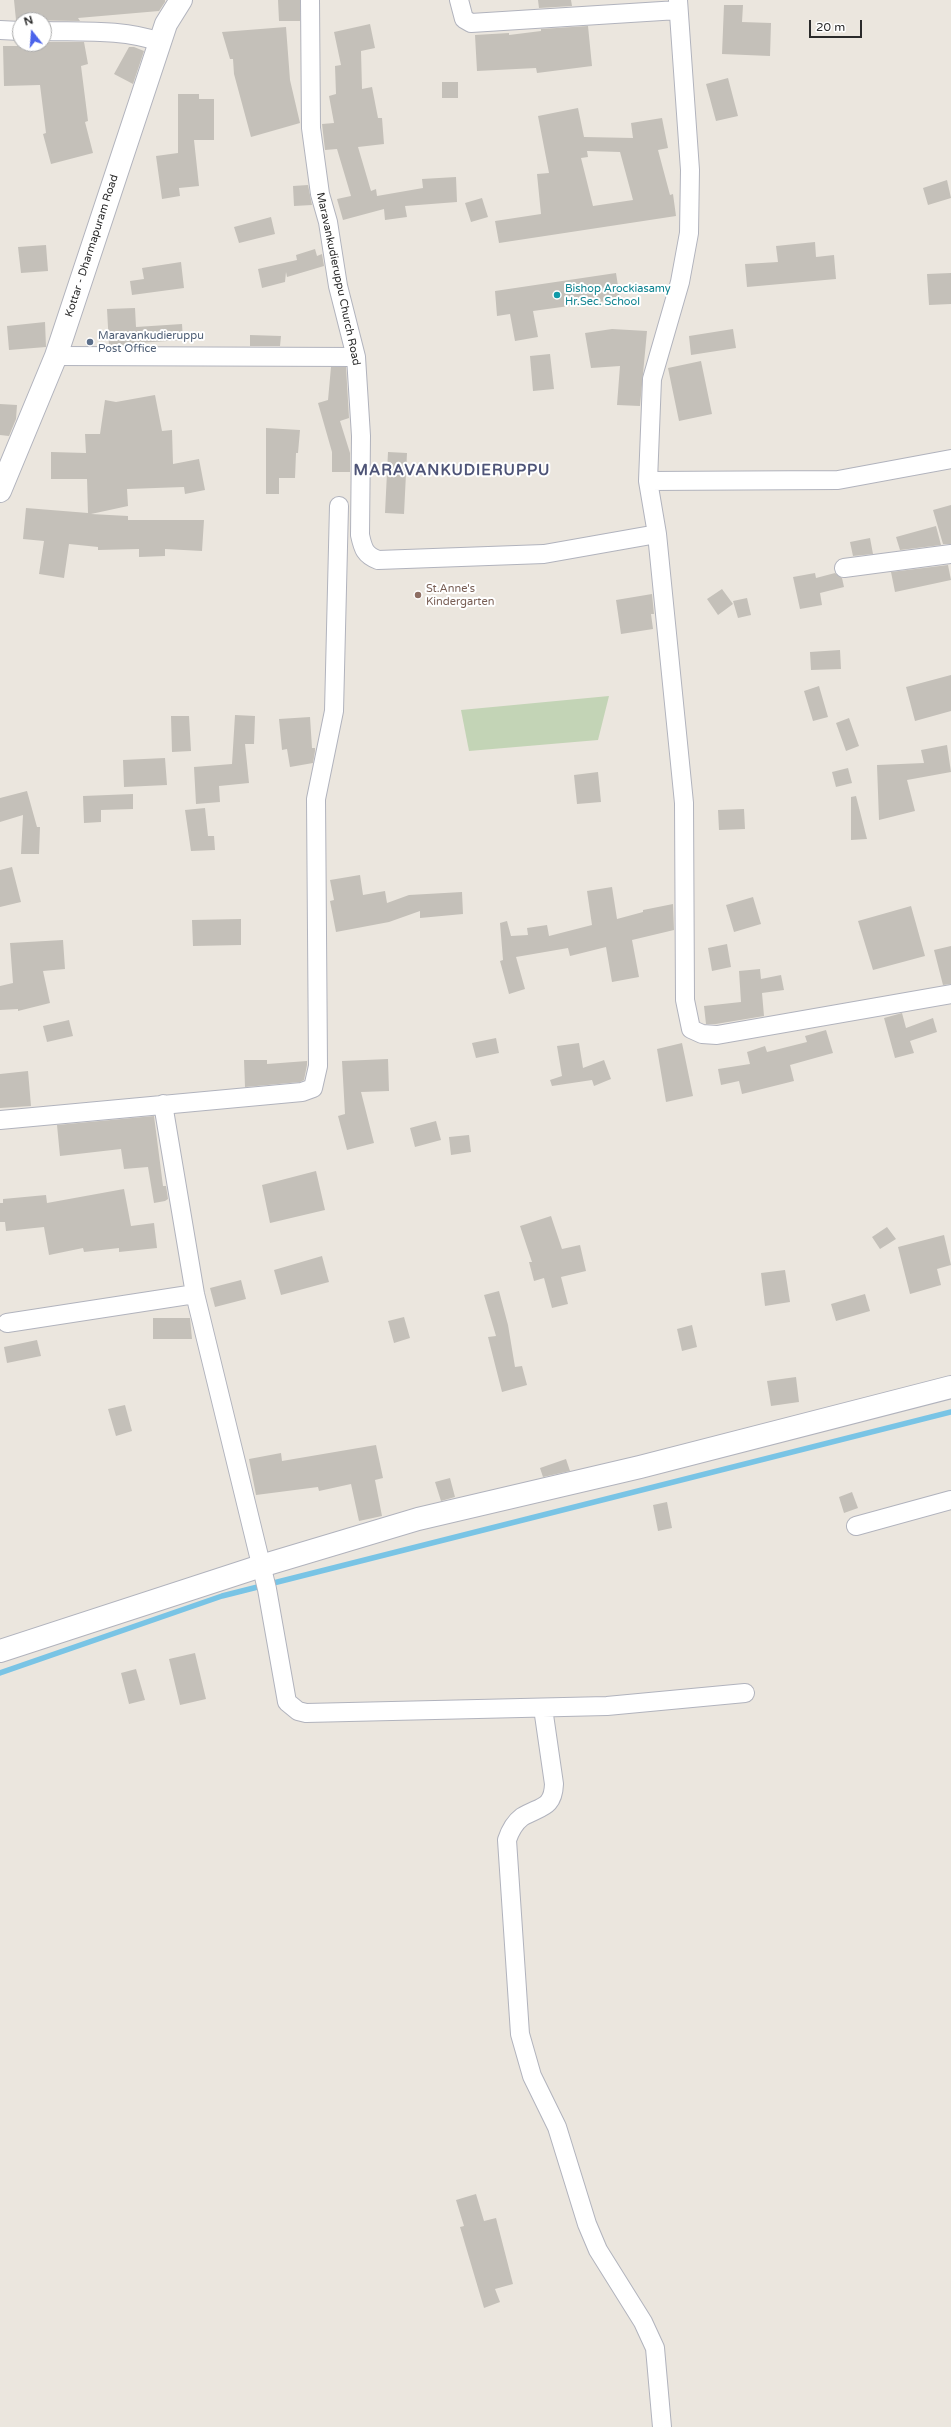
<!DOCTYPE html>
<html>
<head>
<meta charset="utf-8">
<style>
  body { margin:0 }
  #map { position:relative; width:951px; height:2427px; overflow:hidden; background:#ebe6de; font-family:"Varela Round",sans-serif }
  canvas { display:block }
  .north { position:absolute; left:12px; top:12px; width:40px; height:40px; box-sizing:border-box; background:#fff; border:1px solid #aaa; border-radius:50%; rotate:343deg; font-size:11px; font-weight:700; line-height:16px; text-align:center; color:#2a2a2a }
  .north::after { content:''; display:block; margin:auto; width:14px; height:18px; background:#4b63eb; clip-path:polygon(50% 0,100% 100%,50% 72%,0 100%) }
  .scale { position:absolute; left:809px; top:20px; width:53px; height:18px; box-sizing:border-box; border:2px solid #2a2a2a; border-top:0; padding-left:5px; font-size:12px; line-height:14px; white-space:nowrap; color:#2a2a2a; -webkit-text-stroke:3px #fff; paint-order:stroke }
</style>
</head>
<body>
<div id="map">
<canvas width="951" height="2427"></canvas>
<div class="north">N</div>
<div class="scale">20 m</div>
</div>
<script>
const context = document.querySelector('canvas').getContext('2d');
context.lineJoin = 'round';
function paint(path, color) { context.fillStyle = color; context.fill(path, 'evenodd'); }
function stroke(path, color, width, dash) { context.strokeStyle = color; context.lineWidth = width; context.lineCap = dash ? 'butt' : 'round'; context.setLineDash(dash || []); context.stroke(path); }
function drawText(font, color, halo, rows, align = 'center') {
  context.font = font + ' "Varela Round",sans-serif'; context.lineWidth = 4; context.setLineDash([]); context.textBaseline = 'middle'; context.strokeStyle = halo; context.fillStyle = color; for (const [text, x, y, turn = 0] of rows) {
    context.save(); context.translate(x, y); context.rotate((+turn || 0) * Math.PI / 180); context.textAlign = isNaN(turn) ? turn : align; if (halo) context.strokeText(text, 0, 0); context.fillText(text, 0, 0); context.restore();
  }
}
const cemetery = new Path2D(`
  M609,696L598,740L469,751L461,710Z`);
const stream = new Path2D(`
  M0,1673L222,1596L951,1412`);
const building = new Path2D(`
  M14,0H165V2L159,11L78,18L80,21L20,20H16Z
  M278,0H300V21H279Z
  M538,0H571L572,6L539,8Z
  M724,5H743L742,22L771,23L770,56L722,54Z
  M370,24L375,48L361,51L362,89L372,87L378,118H382L384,144L358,147L371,191L376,189L377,196L423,188L422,179L456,177L457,202L405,206L407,217L385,220L384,209L343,220L337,199L351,196L337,149L325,150L322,124L334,123L329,96L336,94L335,66L341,65L334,32Z
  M588,26L592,66L537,73L536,68L477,71L475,35L509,33V35L541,31V29Z
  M286,27L290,80L300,123L251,137L234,74L233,59H230L222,32Z
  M18,41L20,44H44V42H84L88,64L81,66L88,121L85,122L93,153L51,164L43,134L46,133L40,85L4,86L3,46H18Z
  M129,47H134L144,51L133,84L114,74Z
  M728,78L738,116L716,121L706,84Z
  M442,82H458V98H442Z
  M178,94H199V99H214V140H194L199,186L179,188L180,196L162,199L156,156L178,153Z
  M578,108L584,137L633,138L631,123L662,118L668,148L658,150L670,195L673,194L676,216L499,243L495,221L541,214L537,174L549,173L538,116ZM587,151L620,152L633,200L593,206L581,158L588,157Z
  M947,180L951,198L928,205L923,188Z
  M308,185L312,205L294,206L293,186Z
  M482,198L488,217L471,222L465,203Z
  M271,217L275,234L239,243L234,227Z
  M815,242L816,257L834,255L836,279L747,287L745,264L778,262L776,246Z
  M46,245L48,271L21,273L18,247Z
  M315,249L317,256L322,254L324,266L287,277L286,272L285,282L262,288L258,269L297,260L296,255Z
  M181,262L184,288L132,295L130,281L144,279L142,268Z
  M616,273L620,299L533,311L538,337L515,341L510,314L497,316L495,291Z
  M951,273V304L929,305L927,274Z
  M135,308L136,327L182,324L183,340L137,343V346H109L107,309Z
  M45,322L46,347L9,350L7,326Z
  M612,329L647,331L640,406L617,405L620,366L591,368L585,333Z
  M733,329L736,348L691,355L689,336Z
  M250,335L281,336L280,346H250Z
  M550,354L554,389L533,391L530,356Z
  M701,361L712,414L679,421L668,368Z
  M331,367H346L349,418L340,421L350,453V472H332V452L318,403L328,400Z
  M155,395L162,431L172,430L173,464L199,459L205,490L185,494L184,487L127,489L128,506L91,514L128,516V520H204L202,551L165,549V556L139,557V549L98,550V547L69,544L64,578L39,574L44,541L23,539L26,508L88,513L87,479H51V452L86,453L85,434H100L105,400L116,402Z
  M0,404L17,405L16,419L9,436L0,435Z
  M266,428L300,430L298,453H296L295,478H279V494H266Z
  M388,452L407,453L404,514L385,513Z
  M951,505V544H943L933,510Z
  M936,526L941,545L900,550L896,537Z
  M870,538L873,554L853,556L850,542Z
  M948,565L951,580L895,592L891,572Z
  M815,573L816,578L835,573L842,578L844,587L820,593L822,605L800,609L793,577Z
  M722,589L733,604L718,615L707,599Z
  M652,594L654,614H651L653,629L621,634L616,600Z
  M747,598L751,615L738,618L733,601Z
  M840,650L841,669L811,670L810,652Z
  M951,675V711L915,721L906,687Z
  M819,686L828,717L813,721L804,691Z
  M235,715L255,716L254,744H245L249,783L219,786L220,802L196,804L194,767L232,764Z
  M171,716H189L191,751L172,752Z
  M310,717L312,748H315V751L313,763L290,767L287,749L282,750L279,719Z
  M849,718L859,746L846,751L836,723Z
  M947,745L951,772L907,780L915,811L879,820L877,765L924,763L921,750Z
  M165,758L167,785L124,787L123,760Z
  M848,768L852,783L836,787L832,772Z
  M598,772L601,802L577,804L574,775Z
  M27,791L37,827H40L39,854H21L23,815L0,822V798Z
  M133,794V809L101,810V822L84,823L83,796Z
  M856,796L867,839L851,840V797Z
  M205,808L208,836H214L215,850L191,851L185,810Z
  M744,809L745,829L719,830L718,810Z
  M12,867L21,902L0,907V870Z
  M360,875L363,895L385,891L387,903L409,895L462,892L463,914L420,918V911L389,922L336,932L330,901L334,900L330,880Z
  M612,887L617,919L643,912V910L673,904L674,930L632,940L639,977L612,982L606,947L570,956L568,948L516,957L525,989L509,994L500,961L503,960L500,923L507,921L511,936L528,935L527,928L547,925L549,936L592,925L587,891Z
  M753,897L761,924L734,932L726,905Z
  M911,906L925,956L873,970L858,921Z
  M241,919V945L193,946L192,920Z
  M63,940L65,969L43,971L50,1003L18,1011V1009L0,1010V986L13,983L10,943Z
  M727,944L731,967L712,971L708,948Z
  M951,946V984L943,985L934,950Z
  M760,969L761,979L781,975L784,990L762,993L764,1016L716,1024H706L704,1006L741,1002L739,971Z
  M902,1013L906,1028L933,1018L937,1032L910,1041L914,1053L895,1058L884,1018Z
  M69,1020L73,1036L47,1042L43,1026Z
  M826,1030L833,1053L790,1065L794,1081L742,1094L739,1081L721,1085L718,1069L750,1064L747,1052L765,1046L767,1052L807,1042L805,1036Z
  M496,1038L499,1053L476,1058L472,1043Z
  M579,1043L583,1068L604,1060L611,1079L594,1086L592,1080L552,1086L550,1080L562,1076L557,1046Z
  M682,1043L693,1096L666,1102L657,1049Z
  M388,1059L389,1091L361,1092L374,1143L347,1150L338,1116L345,1114L342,1061Z
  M244,1060H267V1064L307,1061V1065L304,1080L300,1082L245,1087Z
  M28,1071L31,1106L0,1108V1074Z
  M154,1116L163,1186H166L168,1199L165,1201L154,1203L148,1167L124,1169L121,1149L60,1156L57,1125Z
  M436,1121L441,1140L415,1147L410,1128Z
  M469,1135L471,1152L451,1155L449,1137Z
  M316,1171L325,1210L270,1223L262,1185Z
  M124,1189L131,1226L154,1223L157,1248L119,1252V1248L84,1252L83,1248L49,1255L44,1227L6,1231L5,1222H0V1203H3V1199L46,1195L47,1203Z
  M551,1216L562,1249L580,1245L586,1271L561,1277L568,1304L552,1308L544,1278L534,1281L529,1262H532L520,1226Z
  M887,1227L896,1239L880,1249L872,1237Z
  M944,1235L951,1265L937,1269L941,1285L910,1294L898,1247Z
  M322,1256L329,1282L281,1295L274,1270Z
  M785,1270L790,1302L765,1306L761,1273Z
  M241,1280L246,1299L215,1307L210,1288Z
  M499,1291L508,1325L515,1367L522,1366L527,1385L502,1392L488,1337L496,1336L484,1295Z
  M865,1294L870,1311L836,1321L831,1304Z
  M404,1317L410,1338L394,1343L388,1321Z
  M153,1318H190L192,1339H153Z
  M692,1325L697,1347L682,1351L677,1329Z
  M37,1340L41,1356L7,1363L4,1347Z
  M796,1377L799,1402L771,1406L767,1381Z
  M125,1405L132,1431L116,1436L108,1409Z
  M376,1445L383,1478L375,1480L382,1516L359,1521L351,1484L319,1491L318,1487L256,1495L249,1459L281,1453L282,1461Z
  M566,1459L570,1471L543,1477L540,1468Z
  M450,1478L455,1497L441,1501L435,1482Z
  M852,1492L858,1508L844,1513L839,1497Z
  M667,1502L672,1528L658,1531L653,1505Z
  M195,1653L206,1699L180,1705L169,1659Z
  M136,1669L145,1700L129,1704L121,1673Z
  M476,2194L484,2221L496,2218L513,2284L495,2289L500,2302L484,2308L460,2227L464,2226L456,2200Z`);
const minor = new Path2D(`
  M310,0L311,128L320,194L328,222L338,286L356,357L361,436L360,535C363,549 365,555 378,560L544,554L657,534
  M459,0L464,19L471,23L678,10
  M678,0L690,170L689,233L680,282L652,379L648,481L657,534L684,803L685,1000L691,1029L702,1034L717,1035L951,994
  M0,30L20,31
  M44,31C83,32 123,29 160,42
  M56,356L356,357
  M648,481L838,480L951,459
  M844,568L951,554
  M163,1104L195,1294L267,1589L287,1702L298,1711L306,1713L607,1706L745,1693
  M0,1120L302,1092L313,1088L318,1066L316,799L334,711L339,506
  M7,1323L195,1294
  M856,1526L951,1500
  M543,1708L554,1784C553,1809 540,1806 522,1817C514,1823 510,1831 507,1840L520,2034L532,2076L557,2127L587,2224L598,2250L643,2322L655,2348L662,2427`);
const tertiary = new Path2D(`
  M0,1651L261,1566L418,1519L640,1467L951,1387`);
const secondary = new Path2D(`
  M0,491L56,356L166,24L181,0`);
const markers = [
  [557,295,4,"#0f9aa8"],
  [90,342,4,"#5c6f8a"],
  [418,595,4,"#8d6e63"]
];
const streetNames = [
  ["Kottar - Dharmapuram Road",92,246,-72],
  ["Maravankudieruppu Church Road",338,279,78]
];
const cultureNames = [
  ["Bishop Arockiasamy",565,289],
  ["Hr.Sec. School",565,302]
];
const serviceNames = [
  ["Maravankudieruppu",98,336],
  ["Post Office",98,349]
];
const educationNames = [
  ["St.Anne's",426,589],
  ["Kindergarten",426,602]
];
const districtNames = [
  ["MARAVANKUDIERUPPU",452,471]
];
paint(cemetery, '#c3d4b6');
stroke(stream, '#79c4e5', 5.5);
paint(building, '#c4c0b9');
stroke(minor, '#b1b3bd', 20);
stroke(tertiary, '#b1b3bd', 24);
stroke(secondary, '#b1b3bd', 24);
stroke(minor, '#fff', 18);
stroke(tertiary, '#fff', 22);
stroke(secondary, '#fff', 22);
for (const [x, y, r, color] of markers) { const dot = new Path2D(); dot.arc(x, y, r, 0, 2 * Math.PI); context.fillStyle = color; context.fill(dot); stroke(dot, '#fff', 1.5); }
drawText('11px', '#2a2a2a', '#fff', streetNames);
drawText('11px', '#0d838f', '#fff', cultureNames, 'left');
drawText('11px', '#4e5e75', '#fff', serviceNames, 'left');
drawText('11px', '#785e54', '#fff', educationNames, 'left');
context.letterSpacing = '1px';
drawText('bold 15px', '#4e5477', '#fff', districtNames);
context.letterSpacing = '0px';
</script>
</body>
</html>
